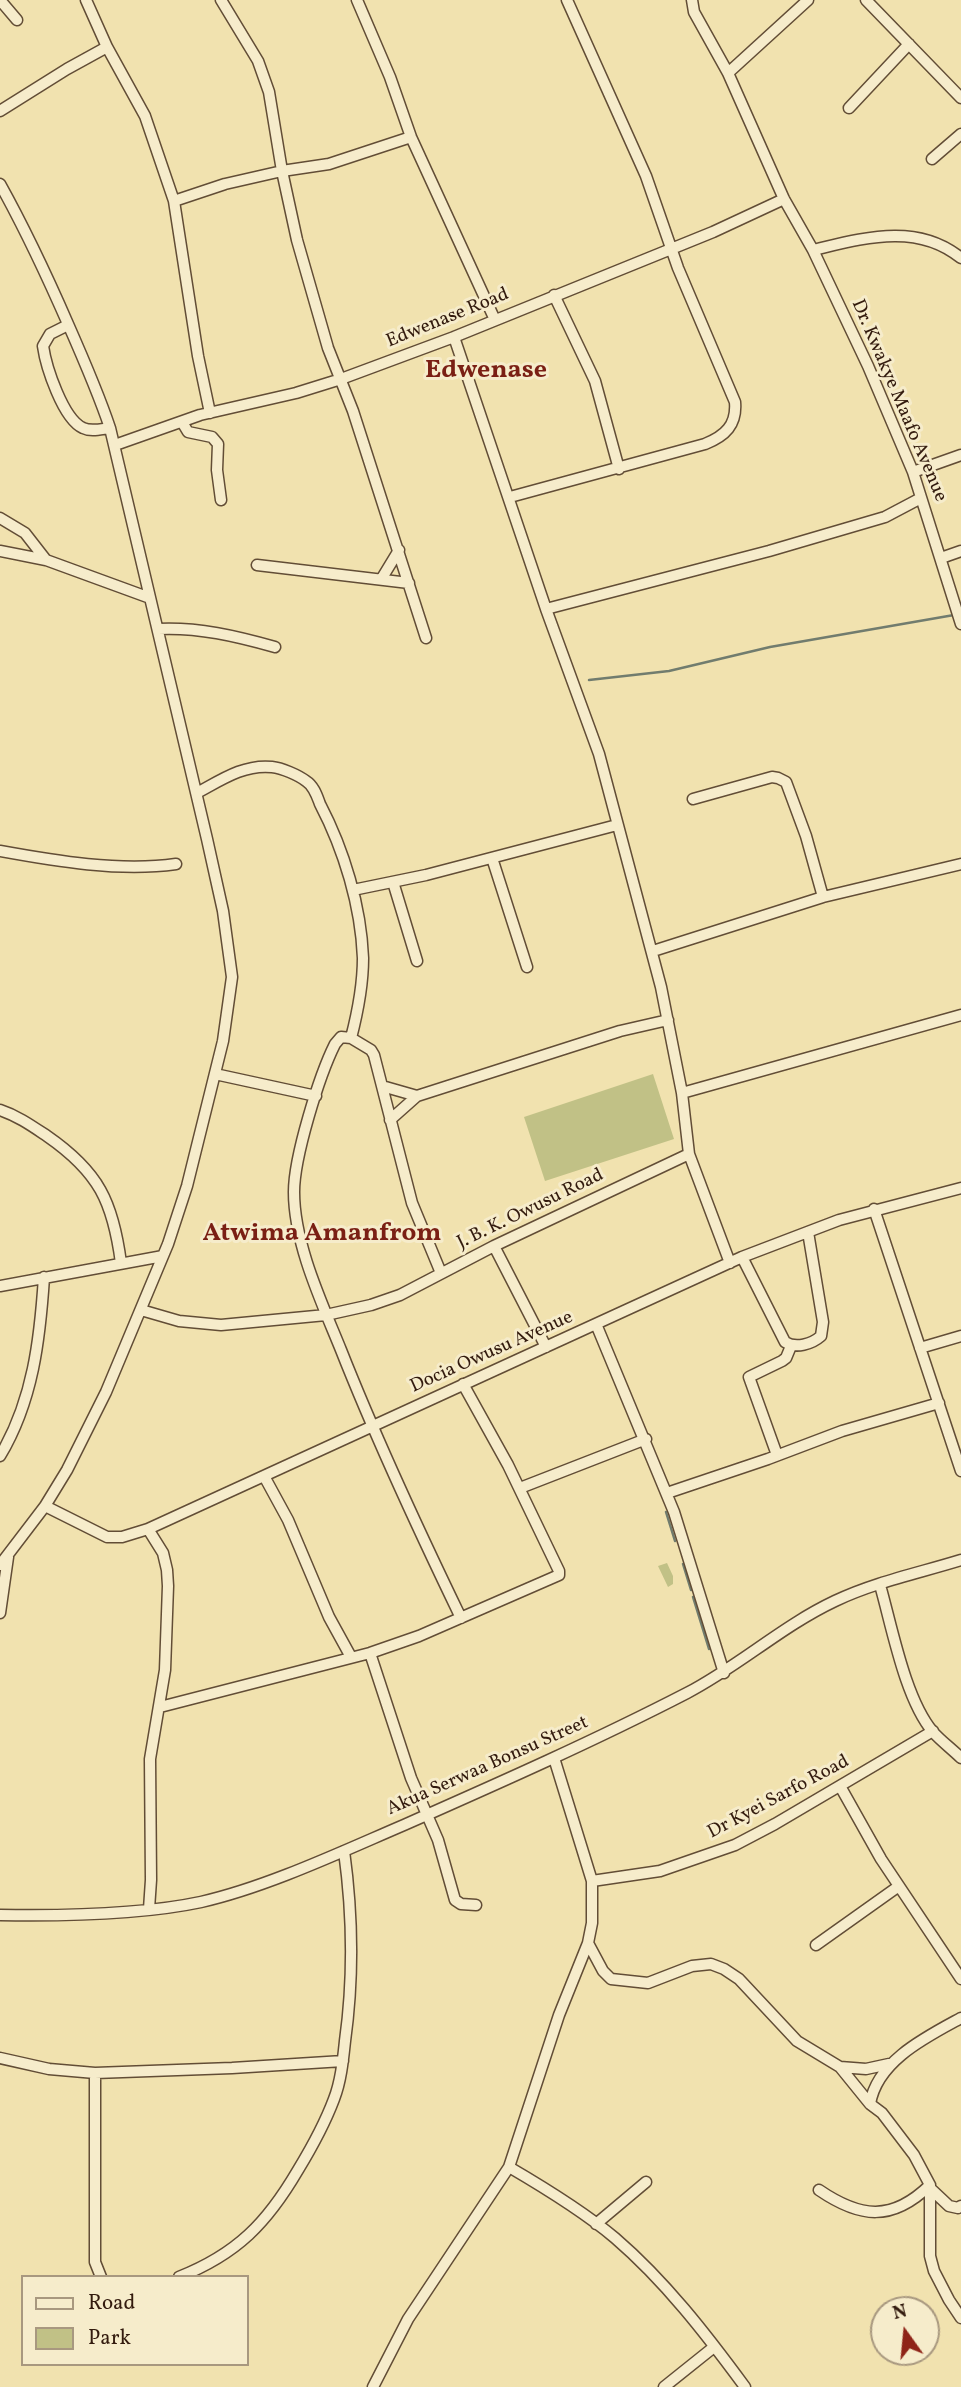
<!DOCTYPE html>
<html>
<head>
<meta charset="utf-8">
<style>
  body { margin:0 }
  #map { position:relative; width:961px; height:2387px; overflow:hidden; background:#f1e2af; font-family:Vollkorn,serif }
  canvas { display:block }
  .legend { position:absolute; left:21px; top:2275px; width:228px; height:91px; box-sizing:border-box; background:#f6eccb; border:2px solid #a8987f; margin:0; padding:9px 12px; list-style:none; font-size:21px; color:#331b0e }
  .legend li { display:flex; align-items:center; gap:14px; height:35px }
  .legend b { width:35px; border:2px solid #a8987f }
  .north { position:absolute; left:870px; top:2296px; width:70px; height:70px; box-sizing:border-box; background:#f6eccb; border:2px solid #a8987f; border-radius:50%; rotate:345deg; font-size:19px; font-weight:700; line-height:28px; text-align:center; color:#331b0e }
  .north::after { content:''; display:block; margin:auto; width:24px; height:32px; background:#8f2418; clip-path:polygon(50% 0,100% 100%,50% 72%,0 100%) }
</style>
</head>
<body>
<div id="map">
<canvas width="961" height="2387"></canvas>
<ul class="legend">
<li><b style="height:9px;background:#f6eccb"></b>Road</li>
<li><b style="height:19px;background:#c1c186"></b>Park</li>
</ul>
<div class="north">N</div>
</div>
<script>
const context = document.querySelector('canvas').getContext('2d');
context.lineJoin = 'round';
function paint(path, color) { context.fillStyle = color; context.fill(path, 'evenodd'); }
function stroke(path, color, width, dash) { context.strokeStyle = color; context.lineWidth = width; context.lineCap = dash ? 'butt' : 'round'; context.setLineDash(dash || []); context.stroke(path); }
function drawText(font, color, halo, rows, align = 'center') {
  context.font = font + ' Vollkorn,serif'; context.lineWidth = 6; context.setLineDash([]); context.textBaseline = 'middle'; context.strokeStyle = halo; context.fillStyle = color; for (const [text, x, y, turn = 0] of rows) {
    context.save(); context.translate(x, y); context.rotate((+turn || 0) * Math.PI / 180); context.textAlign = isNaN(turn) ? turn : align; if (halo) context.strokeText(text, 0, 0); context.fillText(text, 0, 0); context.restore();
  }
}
const green = new Path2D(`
  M653,1074L674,1139L545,1181L524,1117Z
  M667,1563L673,1576V1584L668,1587L658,1566Z`);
const stream = new Path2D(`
  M589,680L669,671L770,647L954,615
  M666,1512L675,1541
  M683,1564L691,1590
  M693,1597L709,1649`);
const minor = new Path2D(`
  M0,0L17,20
  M86,0L107,47L145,116L174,201L198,356L210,413
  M221,0L258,61L269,92L282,171L297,240L328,348L353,411L426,638
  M357,0L390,77L411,137L495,320
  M692,0L694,12L728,73
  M808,0L728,73L784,199L813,250L868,366L913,472L961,624
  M866,0L961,98
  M849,108L909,44
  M0,111L67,69L107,47
  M932,159L961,134
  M0,184C25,229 47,276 68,324C83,358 98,392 110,428L207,839L223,911L232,977L223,1041L187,1186L168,1244L106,1392L67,1470L45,1506L0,1565
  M174,201L225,184L282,171L329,164L411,137
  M813,250C864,238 917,222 961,258
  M554,295L595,381L619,469
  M68,325L50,334L43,346C46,367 63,419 83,428C91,432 101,429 110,428
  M454,337L546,609L599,754L661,987L682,1093L689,1154L730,1263
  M182,422L188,432L212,437L218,444L217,470L221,500
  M115,445L200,415L296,393L341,379L454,337L713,232L784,199
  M913,472L961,455
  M510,497L705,444C725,436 737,425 735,402L678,268L646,176L567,0
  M0,518L25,533L46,560L150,598
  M0,551L46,560
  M941,558L961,551
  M257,565L409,583
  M382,578L399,550
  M546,609L769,551L885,517L921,498
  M158,629C198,627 236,636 275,647
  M197,793C221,780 244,764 272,767C282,768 298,775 306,781C314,786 317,796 320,804C344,850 361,906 363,958C363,986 358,1011 351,1038L341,1037L335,1044C319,1076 294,1157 294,1192C294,1244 322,1303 341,1350C377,1441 418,1529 461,1618
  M693,799L772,777L778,778L786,782L806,836L823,897
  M0,851C55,861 120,872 176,864
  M492,858L527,967
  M393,882L417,961
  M353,890L426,875L617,825
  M653,951L823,897L961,864
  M351,1038L371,1050L374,1055L412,1203L441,1273
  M215,1074L316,1096
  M382,1086L417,1096
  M682,1093L961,1015
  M0,1110C18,1116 32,1126 47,1136C99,1172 113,1202 121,1263
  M390,1120L417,1096L620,1031L668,1020
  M874,1209L961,1471
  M494,1246L546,1347
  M742,1257L785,1342C796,1349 812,1344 821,1336L823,1322L808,1232
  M0,1286L163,1256
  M141,1310L179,1321L221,1325L326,1315L371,1305L400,1295L494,1246L689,1154
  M596,1324L674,1512L724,1673
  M920,1348L961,1336
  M777,1455L749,1377L782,1361L786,1358L791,1346
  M0,1456C33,1401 40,1339 44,1277
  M264,1476L288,1520L329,1617L351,1657
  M520,1488L646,1439
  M667,1493L768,1459L842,1431L939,1403
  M45,1506L107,1537H122L148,1529L742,1257L839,1220L961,1188
  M148,1529L163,1553L167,1570L168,1586L165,1670L150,1759L151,1880L149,1909
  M880,1585C892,1627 905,1699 933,1732C941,1741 952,1749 961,1758
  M0,1613L8,1557
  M370,1653L411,1778L438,1840L455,1900L461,1904L476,1905
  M160,1707L370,1653L419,1636L559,1575V1571L508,1465L463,1384
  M840,1786L881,1859L961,1979
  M592,1881L660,1871L735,1845L775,1824L933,1731
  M0,1915C62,1916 140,1915 201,1902C267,1887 341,1852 404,1825C499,1783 594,1741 687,1693C739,1666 782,1626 835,1601C875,1582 919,1573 961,1560
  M588,1943L603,1971L611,1979L648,1983L692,1966L711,1964L724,1969L739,1979L797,2041L840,2067L870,2104L882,2113L914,2155L930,2185V2256L934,2271L949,2300L961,2318
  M816,1945L899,1886
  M0,2058L49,2069L95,2073L232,2068L343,2061
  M840,2067L866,2069L889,2064
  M95,2073V2262L101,2277
  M870,2104C877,2061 926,2037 961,2018
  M509,2167C545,2188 583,2211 615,2238C665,2281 706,2334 745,2387
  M819,2190C860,2218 892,2222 930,2185
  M932,2190L949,2206L958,2208L961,2206
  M596,2224L646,2182
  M179,2277C237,2254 267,2223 298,2170C312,2147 325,2123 334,2099C341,2081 343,2060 345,2041C354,1976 353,1916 344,1851
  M373,2387L408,2319L509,2167L559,2015L588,1943L592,1923V1881L554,1758
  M664,2387L714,2347`);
const streetNames = [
  ["Edwenase Road",448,319,-22],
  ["Dr. Kwakye Maafo Avenue",898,401,67],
  ["J. B. K. Owusu Road",531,1210,-26],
  ["Docia Owusu Avenue",492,1353,-24],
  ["Akua Serwaa Bonsu Street",488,1767,-24],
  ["Dr Kyei Sarfo Road",779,1798,-28]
];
const districtNames = [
  ["Edwenase",486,372],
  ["Atwima Amanfrom",322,1235]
];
paint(green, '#c1c186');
stroke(stream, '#717c6e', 2.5);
stroke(minor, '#624d36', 13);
stroke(minor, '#f6eccb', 10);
drawText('19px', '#331b0e', '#f6eccb', streetNames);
drawText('bold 26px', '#7a1f14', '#f6eccb', districtNames);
</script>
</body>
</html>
